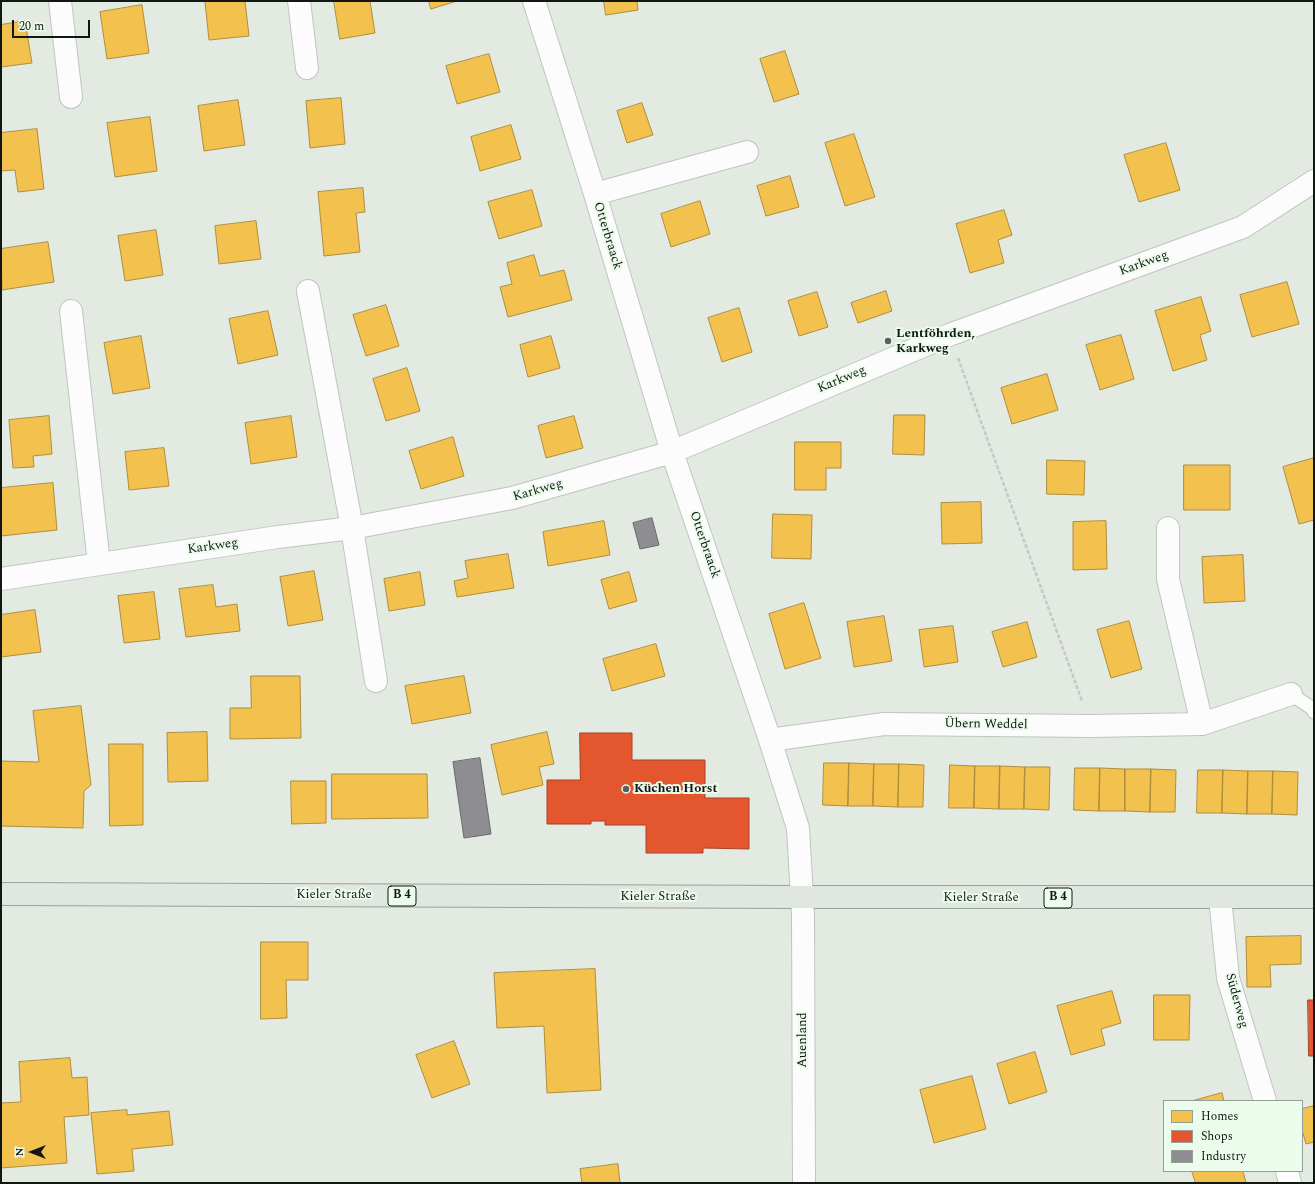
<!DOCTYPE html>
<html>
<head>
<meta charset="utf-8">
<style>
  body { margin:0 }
  #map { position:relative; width:1315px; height:1184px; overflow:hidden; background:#e2eae2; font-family:Spectral,serif }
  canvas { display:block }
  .frame { position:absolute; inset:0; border:2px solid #111711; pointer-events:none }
  .legend { position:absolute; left:1163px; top:1100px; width:140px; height:72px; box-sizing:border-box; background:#ebfbec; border:1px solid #94a094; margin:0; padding:5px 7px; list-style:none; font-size:12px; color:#111711 }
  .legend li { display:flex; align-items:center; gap:8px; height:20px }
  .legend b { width:20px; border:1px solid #94a094 }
  .north { position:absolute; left:12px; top:1132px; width:40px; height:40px; -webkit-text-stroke:3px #ebfbec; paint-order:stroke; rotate:270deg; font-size:11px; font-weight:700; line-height:16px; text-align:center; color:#111711 }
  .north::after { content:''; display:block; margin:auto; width:14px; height:18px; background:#111711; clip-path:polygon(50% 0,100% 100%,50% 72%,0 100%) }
  .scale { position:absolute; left:12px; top:20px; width:78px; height:18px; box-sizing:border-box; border:2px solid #111711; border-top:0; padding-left:5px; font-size:12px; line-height:14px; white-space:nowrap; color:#111711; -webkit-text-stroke:3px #ebfbec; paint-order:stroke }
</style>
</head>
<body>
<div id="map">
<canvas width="1315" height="1184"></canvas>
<div class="frame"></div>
<ul class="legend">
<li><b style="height:11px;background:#f2c14e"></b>Homes</li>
<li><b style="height:11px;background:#e4572e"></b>Shops</li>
<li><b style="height:11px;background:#8d8d92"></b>Industry</li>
</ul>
<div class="north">N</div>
<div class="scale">20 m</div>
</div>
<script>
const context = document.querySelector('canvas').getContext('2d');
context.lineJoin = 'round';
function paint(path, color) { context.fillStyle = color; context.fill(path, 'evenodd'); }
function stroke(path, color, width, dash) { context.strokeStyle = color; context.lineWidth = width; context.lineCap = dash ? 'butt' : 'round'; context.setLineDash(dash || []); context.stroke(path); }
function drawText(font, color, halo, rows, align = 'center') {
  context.font = font + ' Spectral,serif'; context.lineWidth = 4; context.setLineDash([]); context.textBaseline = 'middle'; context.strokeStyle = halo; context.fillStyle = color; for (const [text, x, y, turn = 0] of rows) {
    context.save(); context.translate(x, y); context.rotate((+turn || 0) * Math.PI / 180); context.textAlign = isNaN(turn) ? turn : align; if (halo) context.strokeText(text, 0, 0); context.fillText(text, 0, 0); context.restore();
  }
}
const homes = new Path2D(`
  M213,1H245L249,36L209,40L205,2Z
  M334,1H370L375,33L340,39Z
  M429,1H457L431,9Z
  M604,1H637L638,10L606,15Z
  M142,5L149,53L107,59L100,12Z
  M25,21L32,63L1,67V25Z
  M785,51L799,94L774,102L760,59Z
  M489,54L500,92L457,104L446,66Z
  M341,98L345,144L310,148L306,101Z
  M238,100L245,145L204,151L198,106Z
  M642,103L653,135L627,143L617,111Z
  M150,117L157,171L115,177L107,123Z
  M511,125L521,159L480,171L471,137Z
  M37,129L44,189L18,192L15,170L1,171V133Z
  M854,134L875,197L845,206L825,143Z
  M1166,143L1180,190L1139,202L1124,155Z
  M790,176L799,207L766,216L757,186Z
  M363,188L365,212L356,213L360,252L324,256L318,192Z
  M532,190L542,226L499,239L488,202Z
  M700,201L710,234L671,247L661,214Z
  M1004,210L1012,235L998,240L1004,263L970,273L956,224Z
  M256,221L261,259L219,264L215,226Z
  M156,230L163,275L125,281L118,236Z
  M48,242L54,282L2,290L1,249Z
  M534,255L540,276L564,270L572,300L508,317L500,287L512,284L507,263Z
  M1287,282L1299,324L1252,337L1240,295Z
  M886,291L892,311L858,323L851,303Z
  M817,292L828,327L799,336L788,301Z
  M1201,297L1211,331L1200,335L1207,360L1173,371L1155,311Z
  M386,305L399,346L366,356L353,315Z
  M739,308L752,352L722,362L708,318Z
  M268,311L278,355L238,364L229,319Z
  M1121,335L1134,379L1100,390L1086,345Z
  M141,336L150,388L113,394L104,343Z
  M551,336L560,368L528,377L520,345Z
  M407,368L420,411L386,421L373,379Z
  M1047,374L1058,410L1012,424L1001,388Z
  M894,415H925L924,455L893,454Z
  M49,416L52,454L33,456L34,467L13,468L9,420Z
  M291,416L297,457L251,464L245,423Z
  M574,416L583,448L546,458L538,426Z
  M453,437L464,476L421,489L409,451Z
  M795,442H841V468H826V490H795Z
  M164,448L169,486L129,490L125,452Z
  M1314,458V520L1299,524L1283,467Z
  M1047,460L1085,461L1084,495L1047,494Z
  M1184,465H1230V510H1184Z
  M53,483L57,530L1,536V488Z
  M981,502L982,543L942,544L941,503Z
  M773,514L812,515L811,559L772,558Z
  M604,521L610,555L548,566L543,532Z
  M1106,521L1107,569L1073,570V522Z
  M508,554L514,588L457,597L454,581L468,578L465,561Z
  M1243,555L1245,601L1204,603L1202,557Z
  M314,571L323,620L288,626L280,577Z
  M420,572L425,605L389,611L384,579Z
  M629,572L637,601L609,609L601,580Z
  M213,585L216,607L237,604L240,631L186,637L179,589Z
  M154,592L160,639L124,643L118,596Z
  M804,603L821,658L785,669L769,614Z
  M35,610L41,652L1,657V615Z
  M884,616L892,661L854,667L847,622Z
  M1129,621L1142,669L1111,678L1097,630Z
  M1027,622L1037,657L1003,667L992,632Z
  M953,626L958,662L924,667L919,630Z
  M656,644L665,676L612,691L603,659Z
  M251,676H300L301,738L230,739V708H251Z
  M464,676L471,713L412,724L405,686Z
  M81,706L91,785L84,791L83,828L1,826V761L39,762L33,711Z
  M207,732L208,781L168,782L167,733Z
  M547,732L554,764L539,767L543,785L502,795L491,745Z
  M109,744H143V825L110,826Z
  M824,763H849L848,806L823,805Z
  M849,763L874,764L873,806H848Z
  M874,764H899L898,807L873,806Z
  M899,764L924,765L923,807H898Z
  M950,765L975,766L974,808H949Z
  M975,766H1000L999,809L974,808Z
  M1000,766L1025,767L1024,809H999Z
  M1025,767H1050L1049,810L1024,809Z
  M1075,768H1100L1099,811L1074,810Z
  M1100,768L1125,769V811H1099Z
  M1125,769H1151L1150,812L1125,811Z
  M1151,769L1176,770L1175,812H1150Z
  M1198,770H1223L1222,813H1197Z
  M1223,770L1248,771L1247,814L1222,813Z
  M1248,771H1273L1272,814H1247Z
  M1273,771L1298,772L1297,815L1272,814Z
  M332,774H427L428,818L332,819Z
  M291,781H326V823L292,824Z
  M1301,936V964L1270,965L1271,987H1247L1246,937Z
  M261,942H308V980H286L287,1018L261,1019Z
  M595,969L601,1090L547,1093L544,1026L497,1028L494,973Z
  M1112,991L1121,1023L1101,1029L1105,1045L1071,1055L1057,1006Z
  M1154,995H1190L1189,1040H1154Z
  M454,1041L470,1084L432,1098L416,1055Z
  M1035,1052L1047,1092L1009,1104L997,1064Z
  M70,1058L72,1078L87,1077L89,1115L64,1117L67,1163L1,1168V1103L21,1102L19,1062Z
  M972,1076L986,1129L934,1143L920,1090Z
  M1222,1093L1224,1101H1192Z
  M1314,1106V1142L1306,1144L1302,1130V1109Z
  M127,1110V1115L169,1111L173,1145L132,1149L134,1171L97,1174L91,1113Z
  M618,1164L620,1183H582L580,1169Z
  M1192,1171H1243L1246,1183H1196Z`);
const shops = new Path2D(`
  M580,733H632V760H705V798H749V849L703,848V853H646V825H605V821H591V824H547V780H580Z
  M1308,1000H1314V1056H1309Z`);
const industry = new Path2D(`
  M652,518L659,545L640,549L633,523Z
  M480,758L491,834L464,838L453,762Z`);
const path = new Path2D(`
  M958,358L1082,701`);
const lane = new Path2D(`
  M1291,694L1313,709L1314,712`);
const street = new Path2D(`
  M60,1L71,97
  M299,1L307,68
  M534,1L595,194L672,452L770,740L798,828L803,915L804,1183
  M595,194L747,152
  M308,291L352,528L376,681
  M71,311L99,564
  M1168,528V579L1202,724
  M1,579L278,537L352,528L512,498L672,452L949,335L1243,227L1314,181
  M770,740L884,724L1091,726L1202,724L1291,694
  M1220,898L1228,978L1265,1101
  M1287,1171L1290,1183`);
const primary = new Path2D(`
  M1,894L802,897H1314`);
const markers = [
  [888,341,4,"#5a615a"],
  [626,789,4,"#5a615a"]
];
const shields = [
  [402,896,28],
  [1058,898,28]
];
const shieldNames = [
  ["B 4",402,896],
  ["B 4",1058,898]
];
const streetNames = [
  ["Otterbraack",607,236,73],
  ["Karkweg",1144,264,-20],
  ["Karkweg",842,380,-23],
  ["Karkweg",538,491,-16],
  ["Otterbraack",704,545,71],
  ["Karkweg",213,547,-8],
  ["Übern Weddel",986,725,1],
  ["Kieler Straße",334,895],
  ["Kieler Straße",658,897],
  ["Kieler Straße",981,898],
  ["Süderweg",1236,1001,75],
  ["Auenland",803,1040,-90]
];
const poiNames = [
  ["Lentföhrden,",896,334],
  ["Karkweg",896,349],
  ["Küchen Horst",634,789]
];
paint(homes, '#f2c14e');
stroke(homes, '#ae8e3c', 1);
paint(shops, '#e4572e');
stroke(shops, '#a54425', 1);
paint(industry, '#8d8d92');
stroke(industry, '#686a6b', 1);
stroke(lane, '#bfc5bf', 15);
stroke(street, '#bfc5bf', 24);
stroke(primary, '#95a497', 24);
stroke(path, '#c5c8c5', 2.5, [4, 2]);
stroke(lane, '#fbfcfb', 13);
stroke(street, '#fbfcfb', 22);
stroke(primary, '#e0e7e1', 22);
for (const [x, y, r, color] of markers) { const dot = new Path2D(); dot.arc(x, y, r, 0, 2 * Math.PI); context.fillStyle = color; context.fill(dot); stroke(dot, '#ebfbec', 1.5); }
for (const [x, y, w] of shields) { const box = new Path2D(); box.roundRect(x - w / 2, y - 10, w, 20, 3); context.fillStyle = '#ebfbec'; context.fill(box); stroke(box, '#111711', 1); }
drawText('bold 12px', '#111711', null, shieldNames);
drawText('13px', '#111711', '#ebfbec', streetNames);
drawText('bold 13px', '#111711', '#ebfbec', poiNames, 'left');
</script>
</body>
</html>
